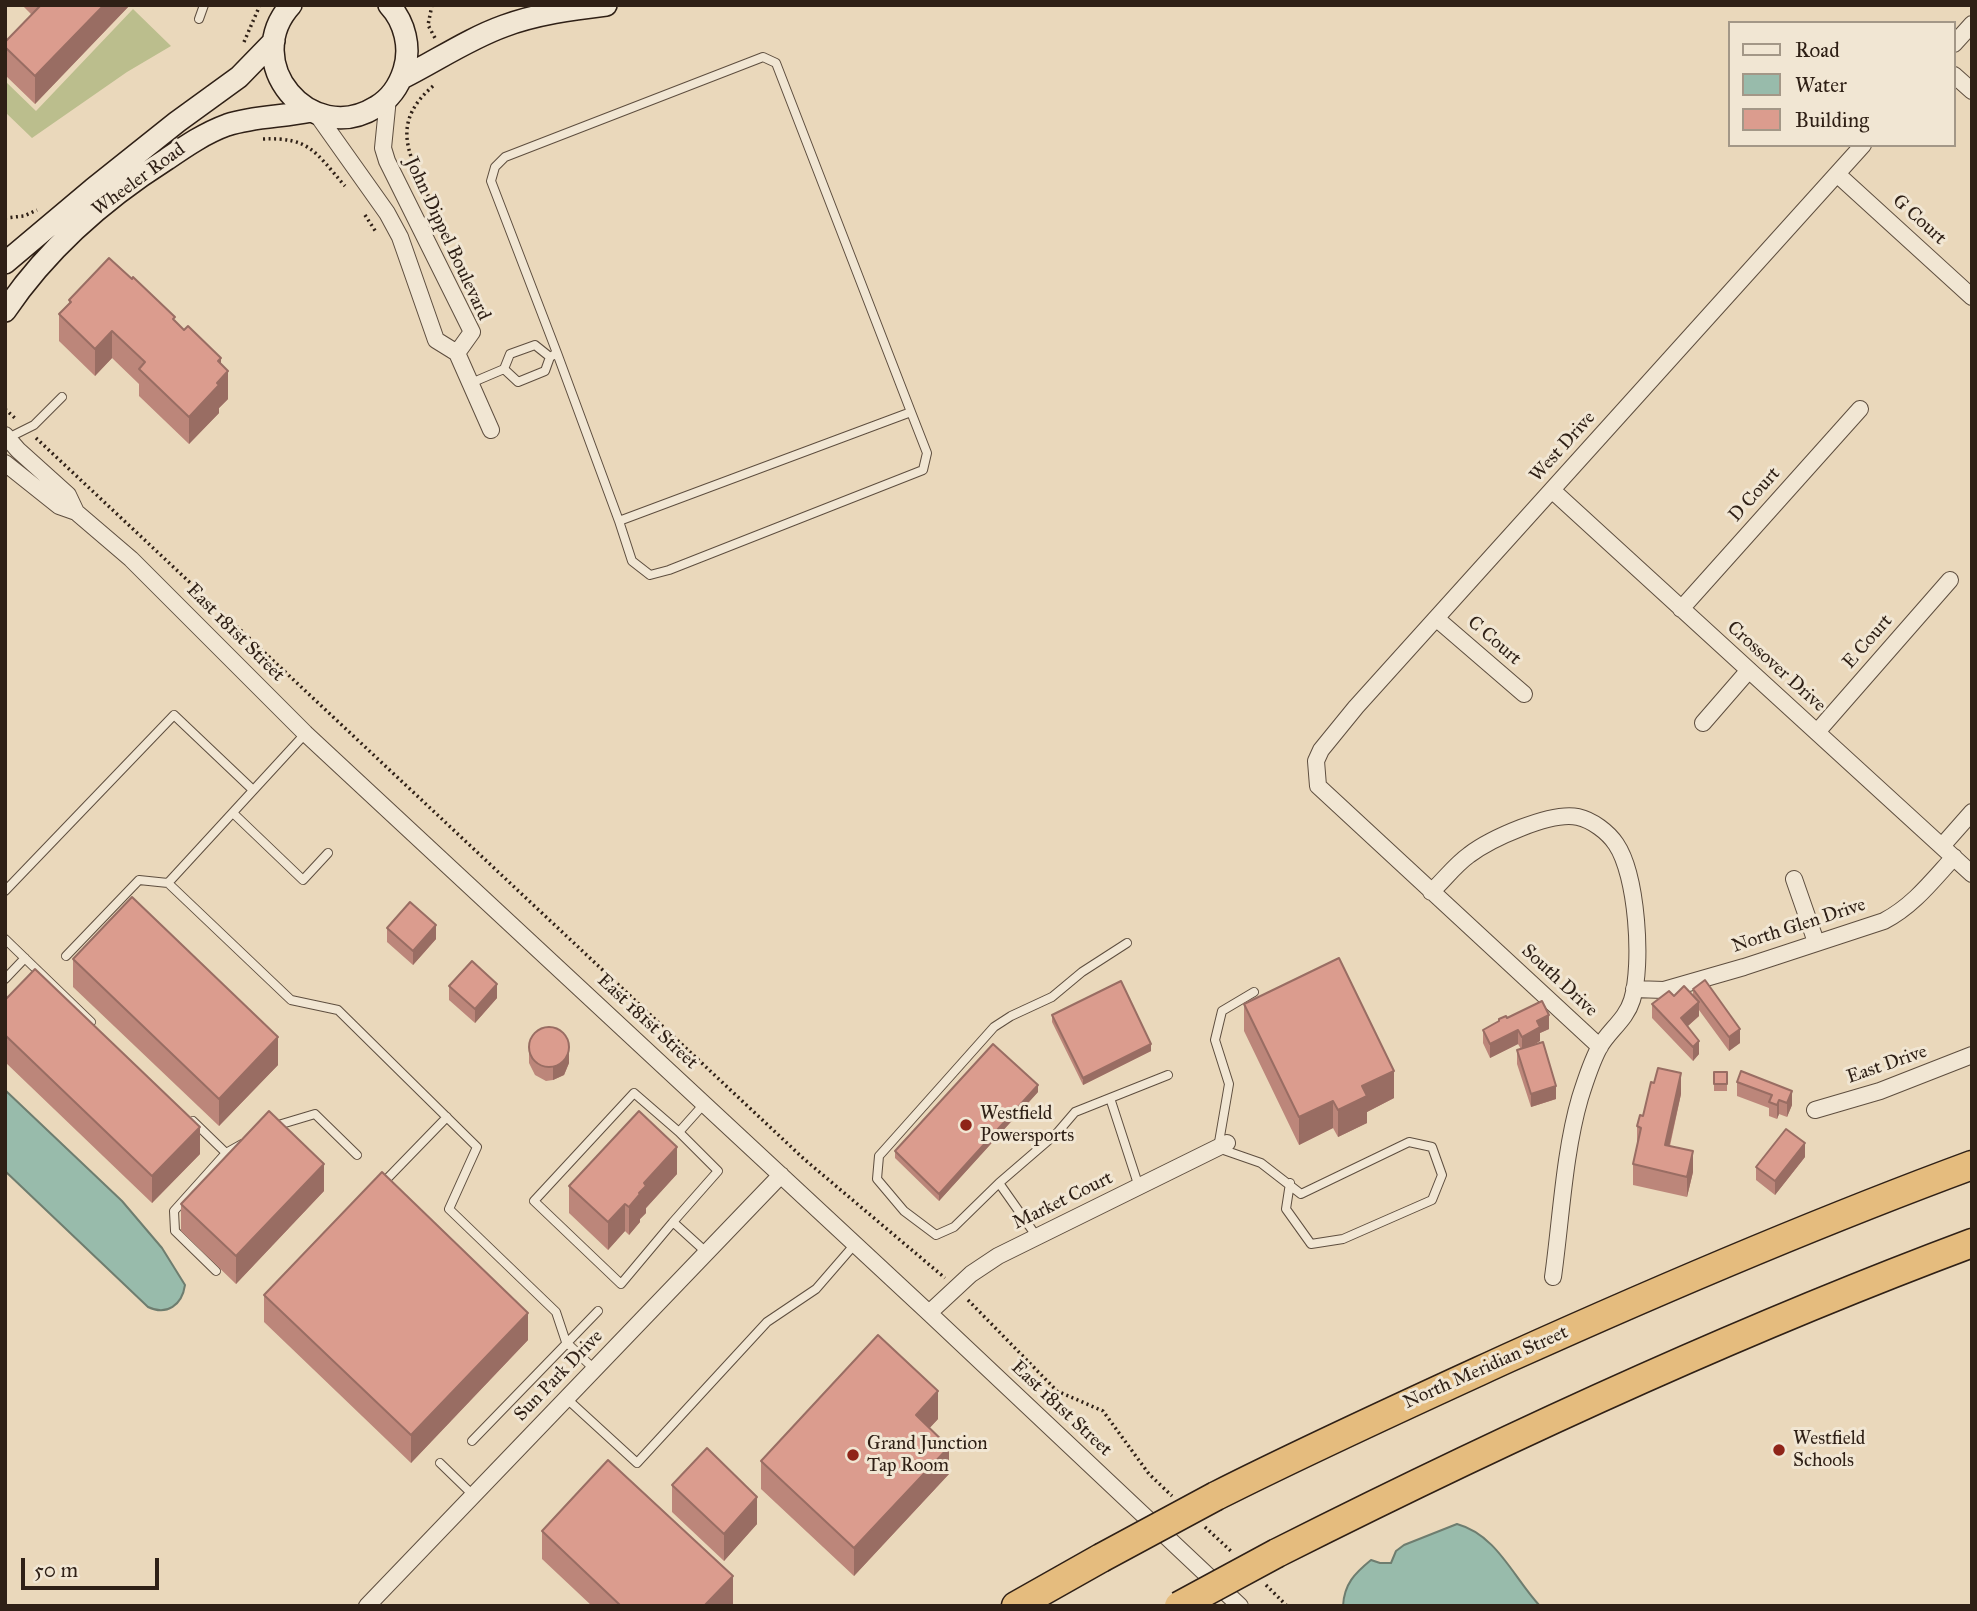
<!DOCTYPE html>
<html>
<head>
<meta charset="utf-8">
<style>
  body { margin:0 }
  #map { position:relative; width:1977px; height:1611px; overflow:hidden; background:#ead8bb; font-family:"IM FELL Great Primer",serif }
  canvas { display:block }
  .frame { position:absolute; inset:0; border:7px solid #2f2016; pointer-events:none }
  .legend { position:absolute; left:1728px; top:21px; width:228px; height:126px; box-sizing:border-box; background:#f1e6d3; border:2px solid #a39787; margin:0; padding:9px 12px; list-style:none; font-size:21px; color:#2f2016 }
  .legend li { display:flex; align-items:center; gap:14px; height:35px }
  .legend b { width:35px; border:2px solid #a39787 }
  .scale { position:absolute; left:21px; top:1558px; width:138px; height:32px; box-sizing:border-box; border:4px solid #2f2016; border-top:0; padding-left:9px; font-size:21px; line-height:24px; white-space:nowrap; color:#2f2016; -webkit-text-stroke:5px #f1e6d3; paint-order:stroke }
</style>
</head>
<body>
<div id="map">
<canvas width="1977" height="1611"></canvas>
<div class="frame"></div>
<ul class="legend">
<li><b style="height:9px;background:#f1e6d3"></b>Road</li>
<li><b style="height:19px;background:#98bbab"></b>Water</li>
<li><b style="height:19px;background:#db9c8e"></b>Building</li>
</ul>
<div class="scale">50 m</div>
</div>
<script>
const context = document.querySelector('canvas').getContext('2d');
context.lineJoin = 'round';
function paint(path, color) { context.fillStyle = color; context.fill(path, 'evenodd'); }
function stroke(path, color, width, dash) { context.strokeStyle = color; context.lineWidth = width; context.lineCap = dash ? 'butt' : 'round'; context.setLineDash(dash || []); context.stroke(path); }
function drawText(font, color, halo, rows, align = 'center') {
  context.font = font + ' "IM FELL Great Primer",serif'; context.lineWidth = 6; context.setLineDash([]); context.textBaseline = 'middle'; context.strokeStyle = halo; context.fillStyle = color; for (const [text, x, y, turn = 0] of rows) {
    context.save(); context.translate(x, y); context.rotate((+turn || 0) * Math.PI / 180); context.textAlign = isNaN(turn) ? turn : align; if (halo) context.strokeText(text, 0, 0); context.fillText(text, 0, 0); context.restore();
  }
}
const green = new Path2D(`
  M133,9L171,46L127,72L32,138L5,112V81L36,111Z`);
const water = new Path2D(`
  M5,1090L122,1201L162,1248L185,1285C182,1305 167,1316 148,1307L5,1171Z
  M1457,1524C1497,1535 1513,1577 1540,1606H1343C1344,1584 1355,1573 1371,1560L1380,1563H1391L1396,1551L1404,1545Z`);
const path = new Path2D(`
  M432,5L428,25L435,38
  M244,42L260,5
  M433,86C394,120 405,148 425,189C433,205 440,222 447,239
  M263,139C310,137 315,152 345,186
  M365,215L376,232
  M5,218L24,216L37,210
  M5,409L17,420
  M36,438L804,1159L945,1278
  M968,1300L1057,1391L1103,1411L1149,1474L1172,1496
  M1205,1527L1233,1553
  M1266,1585L1287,1606`);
const lane = new Path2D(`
  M199,19L204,5
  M504,369L518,382L545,371L550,357L557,353L491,181L495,167L505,157L763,57L776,63L911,412L619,521L557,353
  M471,383L504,369L510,354L535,345L550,357
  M8,438L34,425L62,397
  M619,521L632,561L650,575L669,570L923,470L927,453L911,412
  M305,734L168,883L291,1000L338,1010L477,1147L449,1209L556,1312L566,1342L594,1369
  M233,813L303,880L328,853
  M5,891L174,715L253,790
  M5,939L91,1022
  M66,956L139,880L168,883
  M5,979L25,958
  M1254,992L1222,1011L1215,1040L1229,1084L1218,1148L1261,1163L1301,1194L1409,1142L1432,1147L1442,1175L1432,1200L1343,1239L1311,1244L1286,1209L1290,1183
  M1110,1098L1139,1187
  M704,1104L679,1132L718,1171L673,1222L706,1252
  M193,1121L226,1153L242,1144
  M275,1126L315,1114L357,1155
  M999,1183L1057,1133L1075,1112L1168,1075
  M381,1185L447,1117
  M673,1222L621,1284L534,1201L634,1093L679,1132
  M1037,1237L999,1183L954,1227L936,1235L904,1211L877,1179L879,1156L994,1027L1011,1016L1052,997L1082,972L1127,943
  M216,1271L175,1231L174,1211L226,1153
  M566,1398L637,1463L767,1322L816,1289L855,1244
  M472,1441L598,1311
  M440,1463L473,1495`);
const street = new Path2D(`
  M1954,44L1972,24
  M1954,75L1972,91
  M388,98L383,148L387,161L472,332L457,353
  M316,113L387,213L400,237L436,340L457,353L491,430
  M1837,174L1972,297
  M5,435L18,450L68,495L76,512
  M5,463L59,506L76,512L131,559L305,733L929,1313L1240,1606
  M1553,491L1972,874
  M1681,609L1860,409
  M1437,619L1524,694
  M1703,723L1749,670
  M1817,732L1950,580
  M1942,846L1972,812
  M1794,879L1816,942
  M1431,892C1444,880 1455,865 1469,855C1490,839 1551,811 1578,817C1592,820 1608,832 1616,844C1637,875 1643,964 1632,1000C1626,1020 1608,1031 1599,1048C1591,1063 1585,1082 1580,1098C1564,1153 1561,1220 1553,1277
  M1634,989L1664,990L1744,967L1884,921C1913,906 1932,881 1954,857
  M1600,1047L1318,786L1316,761L1321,750L1356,707L1863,145
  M1815,1110L1880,1091L1972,1055
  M929,1313L971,1274L998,1256L1227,1143
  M367,1606L781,1175`);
const secondary = new Path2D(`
  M291,5C239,62 310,148 376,107C390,99 399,86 404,70C411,48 405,22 389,5
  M402,78C436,61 468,39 504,26C536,14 573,9 606,5
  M5,263L93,189L177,122L239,77L274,41
  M5,311C47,249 104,199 167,159C186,146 205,133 227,125C255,116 283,117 311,111`);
const highway = new Path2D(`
  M1216,1496C1313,1447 1410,1403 1508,1358C1661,1289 1815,1223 1972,1165
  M1277,1553C1503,1439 1734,1332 1972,1243
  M1016,1606L1101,1558`);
const highwayBridge = new Path2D(`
  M1101,1558L1216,1496
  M1179,1606L1277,1553`);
const wall = new Path2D(`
  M22,5H130L35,104L5,75V42L32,15Z
  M69,300L175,321L221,364L228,399L219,408V413L189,444L139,396V384L112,358L95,376L59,341V314L69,303Z
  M387,928L436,939L413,965L387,942Z
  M73,959L278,1065L219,1126L73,987Z
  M449,986L497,998L475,1023L449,1000Z
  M1693,989L1740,1043L1729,1051L1699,1010V1016L1688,1026L1699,1054L1693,1061L1652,1018V1004L1674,996H1693Z
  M5,1000L200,1154L152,1203L5,1062Z
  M1244,1004L1394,1098L1367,1112V1123L1338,1137L1333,1128L1299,1145L1244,1031Z
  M1052,1015L1151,1051L1083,1085L1052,1022Z
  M1507,1018L1549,1029L1540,1033V1041L1533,1045L1556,1099L1531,1107L1517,1064V1050L1521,1049L1518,1044L1490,1058L1483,1043V1030Z
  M529,1049L569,1063L564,1075L553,1080L546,1081L535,1075L529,1063Z
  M1741,1071L1792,1105L1787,1117L1779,1114L1777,1119L1769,1116V1108L1737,1096V1082Z
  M1714,1072H1727V1091H1714Z
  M1038,1092L939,1201L895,1158V1151Z
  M1681,1094L1670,1146L1693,1172L1687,1197L1633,1185V1164L1637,1147V1126L1643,1116Z
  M1805,1157L1775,1195L1756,1180V1167Z
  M677,1174L646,1208V1213L640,1219V1222L629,1235L625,1231L608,1250L569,1213V1186Z
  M324,1191L236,1284L181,1231V1204Z
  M264,1295L528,1340L411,1463L264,1322Z
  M938,1419L929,1428L949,1474L854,1576L761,1489V1461Z
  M672,1485L757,1524L724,1561L672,1512Z
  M542,1531L733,1604L731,1606H592L542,1559Z`);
const shadedWall = new Path2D(`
  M104,5H130L35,104V76Z
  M112,331V358L95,376V349Z
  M221,358V379L228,371V399L219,408V413L189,444V417L218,361Z
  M436,925V939L413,965V951Z
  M497,984V998L475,1023V1009Z
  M1699,1002V1016L1681,1032V1018Z
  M1549,1015V1029L1540,1033V1041L1522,1051V1037L1537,1021Z
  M1740,1029V1043L1729,1051V1037Z
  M1518,1030V1044L1490,1058V1044Z
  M278,1037V1065L219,1126V1099Z
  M1699,1041V1054L1693,1061V1047Z
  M1151,1044V1051L1083,1085V1078Z
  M569,1050V1063L564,1075L553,1080V1067Z
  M1394,1071V1098L1367,1112V1123L1338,1137V1110L1362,1086Z
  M1681,1073V1094L1665,1165V1145Z
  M1038,1085V1092L939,1201V1194Z
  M1556,1086V1099L1531,1107V1094Z
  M1792,1091V1105L1787,1117V1103Z
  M1779,1100V1114L1777,1119V1105Z
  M1333,1101V1128L1299,1145V1117Z
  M200,1127V1154L152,1203V1176Z
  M1805,1143V1157L1775,1195V1181Z
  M677,1147V1174L646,1208V1213L640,1219V1222L629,1235V1207L639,1193L644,1183Z
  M1693,1151V1172L1687,1197V1177Z
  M324,1164V1191L236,1284V1256Z
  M625,1204V1231L608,1250V1222Z
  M528,1313V1340L411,1463V1435Z
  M938,1391V1419L916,1443V1415Z
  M949,1447V1474L854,1576V1548Z
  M757,1497V1524L724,1561V1534Z
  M733,1576V1604L731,1606H704Z`);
const building = new Path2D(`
  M41,5H104L35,76L5,47V42Z
  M109,258L132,279L133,277L175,317L173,319L184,330L188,326L221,358L218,361L228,371L217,383L219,385L189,417L139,369L145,362L112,331L95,349L59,314L71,302L69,300Z
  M132,897L278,1037L219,1099L73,959Z
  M410,902L436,925L413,951L387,928Z
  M1339,958L1394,1071L1362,1086L1367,1096L1338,1110L1333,1101L1299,1117L1244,1004Z
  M472,961L497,984L475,1009L449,986Z
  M35,969L200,1127L152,1176L5,1035V1000Z
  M1705,980L1740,1029L1729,1037L1693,989Z
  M1121,981L1151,1044L1083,1078L1052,1015Z
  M1684,986L1699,1002L1681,1018L1699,1041L1693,1047L1652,1004L1669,991L1674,996Z
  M1542,1001L1549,1015L1537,1021L1540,1027L1522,1037L1518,1030L1490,1044L1483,1030L1499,1021V1019L1506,1016L1507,1018Z
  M529 1047a20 20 0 1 1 40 0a20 20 0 1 1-40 0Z
  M1543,1042L1556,1086L1531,1094L1517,1050Z
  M993,1044L1038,1085L939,1194L895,1151Z
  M1658,1068L1681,1073L1665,1145L1693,1151L1687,1177L1633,1164L1641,1128L1637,1126L1640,1115L1643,1116L1651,1082L1654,1083Z
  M1741,1071L1792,1091L1787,1103L1779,1100L1777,1105L1769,1102L1772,1095L1737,1082Z
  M1714,1072H1727V1084H1714Z
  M269,1111L324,1164L236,1256L181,1204Z
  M639,1111L677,1147L644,1183L646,1186L639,1193L640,1194L629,1207L625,1204L608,1222L569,1186Z
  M1786,1129L1805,1143L1775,1181L1756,1167Z
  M382,1172L528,1313L411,1435L264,1295Z
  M878,1335L938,1391L916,1415L949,1447L854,1548L761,1461Z
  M707,1448L757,1497L724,1534L672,1485Z
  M608,1460L733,1576L704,1606H621L542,1531Z`);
const markers = [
  [966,1125,7,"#8f2418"],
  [1779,1450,7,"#8f2418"],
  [853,1455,7,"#8f2418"]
];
const streetNames = [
  ["Wheeler Road",139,180,-36],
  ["G Court",1919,220,42],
  ["John Dippel Boulevard",447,239,65],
  ["West Drive",1563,447,-48],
  ["D Court",1755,495,-48],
  ["East 181st Street",235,633,45],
  ["C Court",1494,641,41],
  ["E Court",1868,642,-49],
  ["Crossover Drive",1776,667,42],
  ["North Glen Drive",1799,926,-18],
  ["South Drive",1559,981,43],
  ["East 181st Street",647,1022,43],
  ["East Drive",1887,1065,-19],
  ["Market Court",1063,1201,-26],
  ["North Meridian Street",1486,1368,-24],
  ["Sun Park Drive",559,1376,-46],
  ["East 181st Street",1061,1409,43]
];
const poiNames = [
  ["Westfield",980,1114],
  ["Powersports",980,1136],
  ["Westfield",1793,1439],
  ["Schools",1793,1461],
  ["Grand Junction",867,1444],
  ["Tap Room",867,1466]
];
paint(green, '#bbbe8d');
paint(water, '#98bbab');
stroke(water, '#6e7d6f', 2);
stroke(lane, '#5e4e3f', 10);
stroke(street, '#5e4e3f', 18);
stroke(secondary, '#2f2016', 24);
stroke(highway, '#2f2016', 31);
stroke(path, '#2f2016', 3.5, [2, 3.5]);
stroke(lane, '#f1e6d3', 8);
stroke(street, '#f1e6d3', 16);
stroke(secondary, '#f1e6d3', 21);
stroke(highway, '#e5bc7e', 28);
stroke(highwayBridge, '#2f2016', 31, []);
stroke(highwayBridge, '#e5bc7e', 28);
paint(wall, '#bc867a');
paint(shadedWall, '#996d63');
paint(building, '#db9c8e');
stroke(building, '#996d63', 2);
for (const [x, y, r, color] of markers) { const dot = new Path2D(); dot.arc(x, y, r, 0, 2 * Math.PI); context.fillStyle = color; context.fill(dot); stroke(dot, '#f1e6d3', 2.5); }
drawText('19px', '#2f2016', '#f1e6d3', streetNames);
drawText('19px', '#2f2016', '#f1e6d3', poiNames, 'left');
</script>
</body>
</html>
